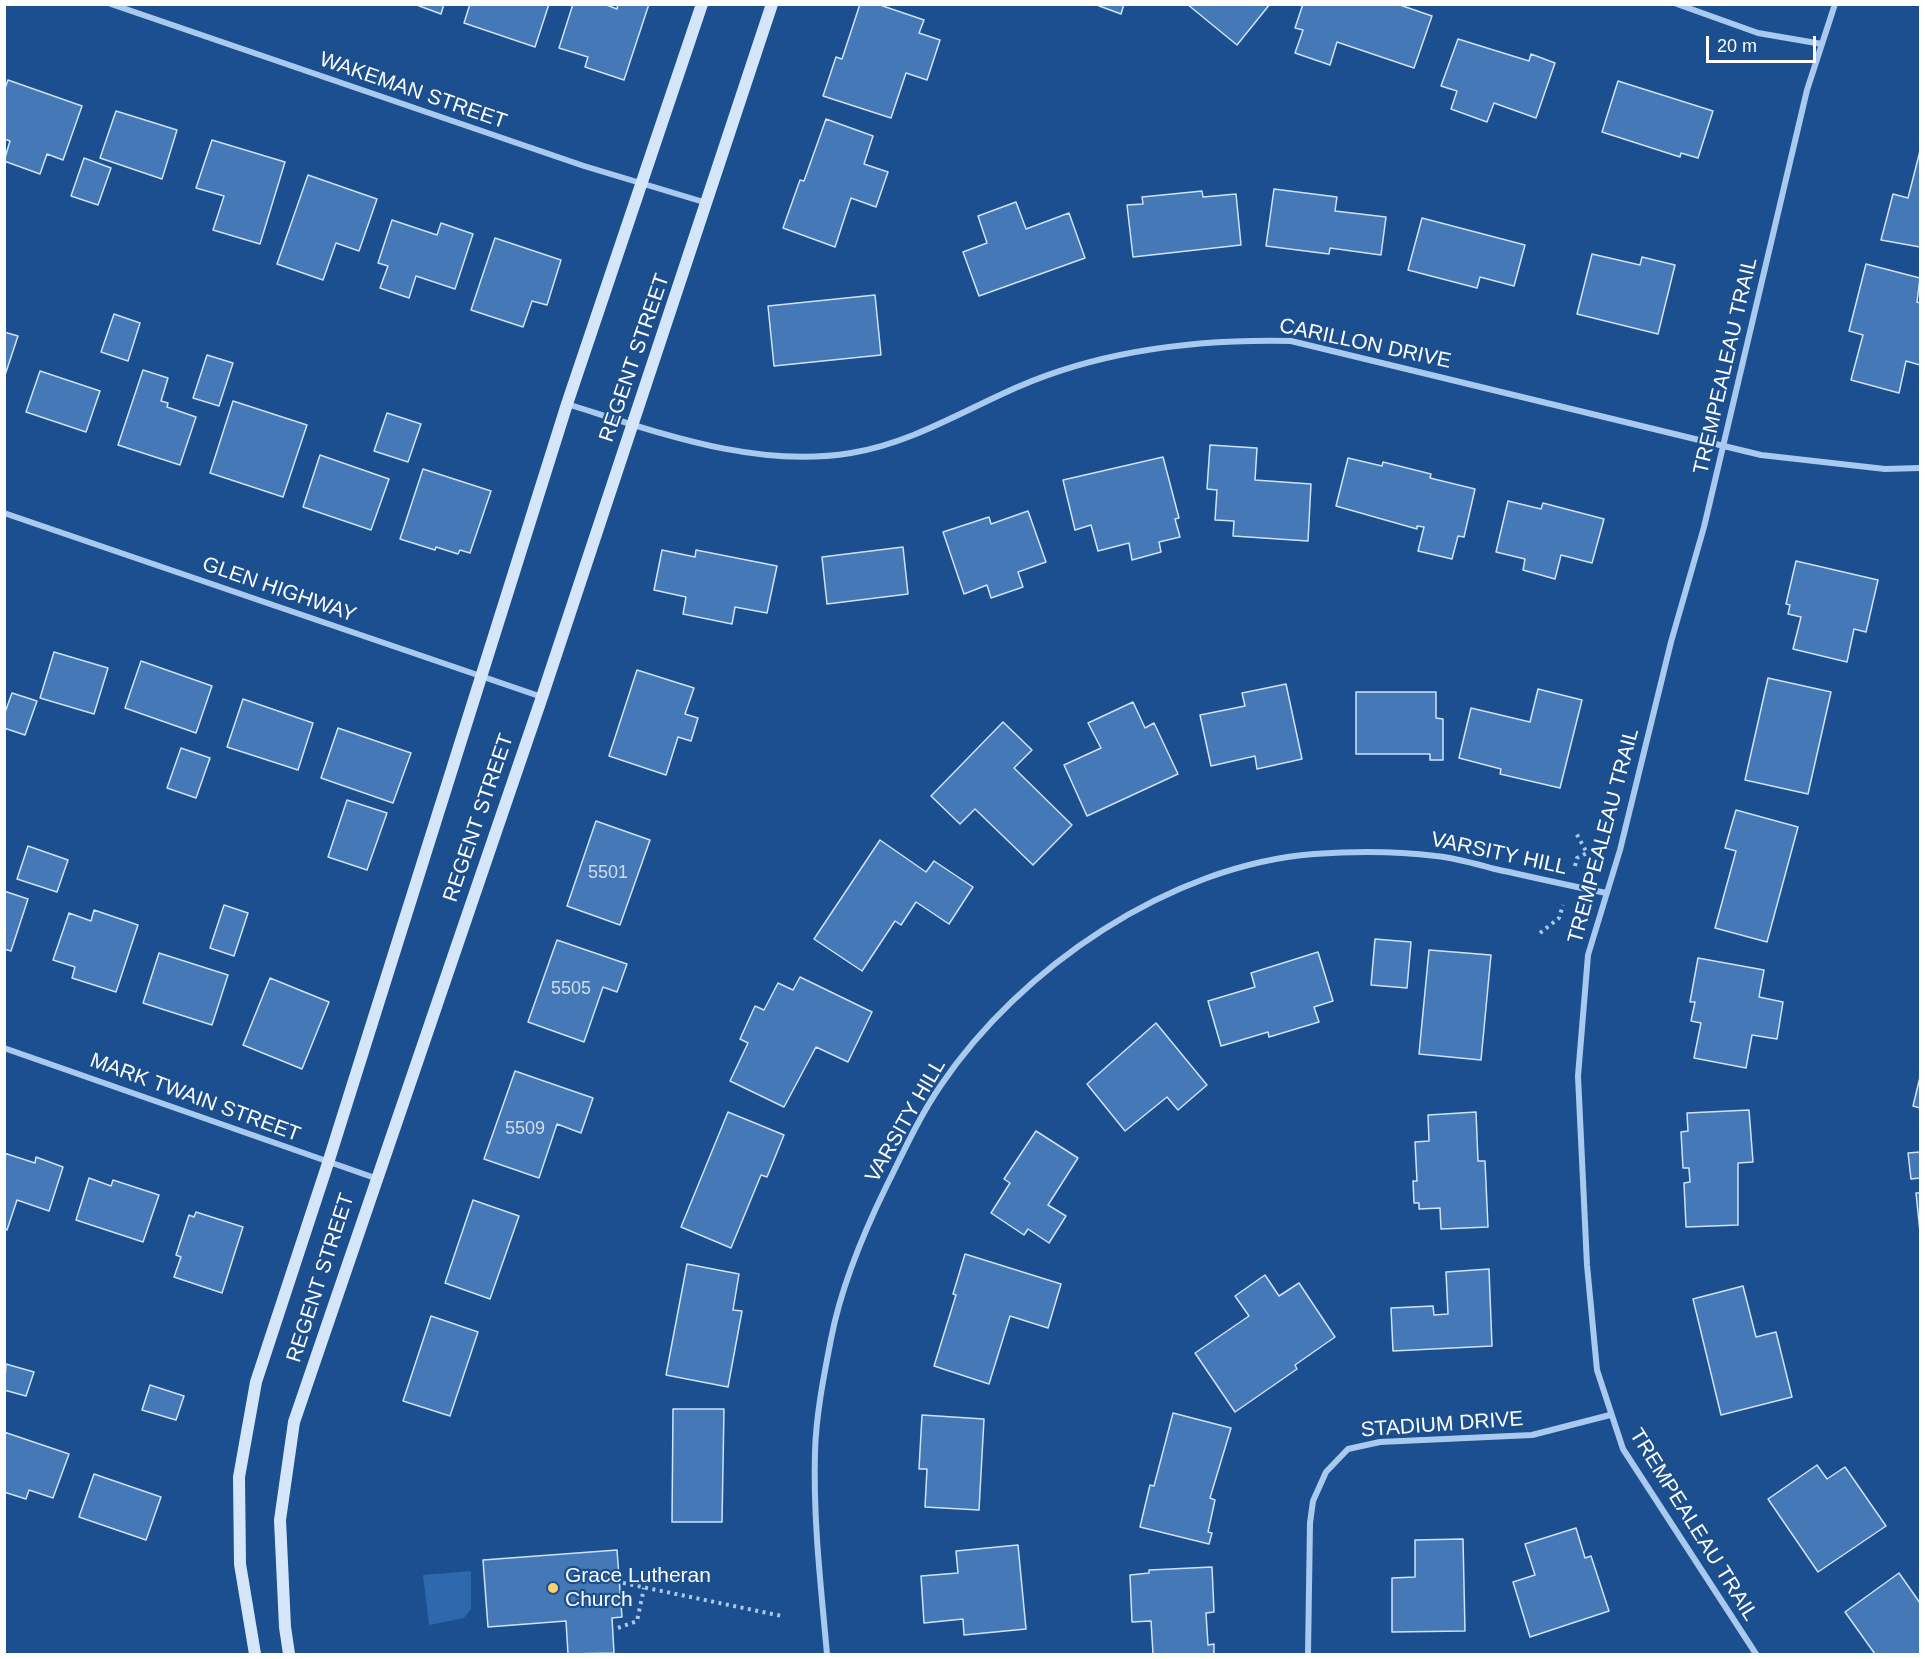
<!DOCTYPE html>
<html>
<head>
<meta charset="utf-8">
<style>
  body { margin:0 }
  #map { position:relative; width:1925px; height:1659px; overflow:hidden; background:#1b4f8f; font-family:Helvetica,sans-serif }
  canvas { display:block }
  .frame { position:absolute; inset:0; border:6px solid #fff; pointer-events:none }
  .scale { position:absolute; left:1706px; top:36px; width:110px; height:27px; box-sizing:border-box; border:3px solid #fff; border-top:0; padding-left:8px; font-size:18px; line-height:21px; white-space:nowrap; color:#fff; -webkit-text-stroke:4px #1b4f8f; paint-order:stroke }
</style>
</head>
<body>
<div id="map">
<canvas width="1925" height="1659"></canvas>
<div class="frame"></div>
<div class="scale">20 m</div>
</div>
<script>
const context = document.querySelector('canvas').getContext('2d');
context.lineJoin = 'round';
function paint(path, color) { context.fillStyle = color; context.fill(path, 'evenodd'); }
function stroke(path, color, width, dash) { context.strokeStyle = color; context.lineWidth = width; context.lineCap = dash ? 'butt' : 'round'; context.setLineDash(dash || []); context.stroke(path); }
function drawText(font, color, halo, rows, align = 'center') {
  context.font = font + ' Helvetica,sans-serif'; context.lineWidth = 4.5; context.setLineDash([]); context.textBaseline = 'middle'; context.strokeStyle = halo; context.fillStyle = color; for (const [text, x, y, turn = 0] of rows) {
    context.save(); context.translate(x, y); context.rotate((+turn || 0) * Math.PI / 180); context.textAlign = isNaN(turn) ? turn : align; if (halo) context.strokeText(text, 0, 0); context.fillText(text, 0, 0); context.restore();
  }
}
const green = new Path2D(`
  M471,1571V1609L464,1618L429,1625L423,1575Z`);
const building = new Path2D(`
  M414,4H444L441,14Z
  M470,4H549L535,47L464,23Z
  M573,4H604L617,9L618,4H649L624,80L585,67L588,57L559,48Z
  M860,4H877L924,20L919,33L940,40L927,80L906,73L891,118L823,96L836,57L842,59Z
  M1094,4H1124L1121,14Z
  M1187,4H1270L1237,45Z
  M1303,4H1397L1432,16L1414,68L1337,42L1330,65L1295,53L1303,30L1295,28Z
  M1458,39L1529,61L1531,54L1555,63L1536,118L1494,103L1487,122L1451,109L1457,91L1441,86Z
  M8,80L82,106L63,160L47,154L40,174L4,161L10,141L4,139V91Z
  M1618,81L1713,111L1698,158L1681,153L1680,157L1602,132Z
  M116,111L177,130L162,179L100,158Z
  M826,119L873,136L864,164L888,172L876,207L851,198L835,247L783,228L800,180L804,181Z
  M212,140L285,162L260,244L213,230L224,196L196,188Z
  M1920,151V247L1881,240L1893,194L1908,198Z
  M84,158L111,168L98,205L71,196Z
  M308,175L377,199L359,251L336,243L323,280L277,264Z
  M1274,189L1337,197L1335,211L1386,217L1381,255L1330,248L1329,254L1266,246Z
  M1202,191L1203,197L1236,194L1241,245L1133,257L1127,205L1143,204L1142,197Z
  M1016,202L1026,229L1069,213L1085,258L979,296L963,252L987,243L978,216Z
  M1422,218L1525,245L1514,286L1480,277L1477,288L1408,270Z
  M392,220L437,235L441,223L473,234L455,289L416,276L409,298L380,288L388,266L378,263Z
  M495,238L561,260L547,305L532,301L523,327L471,310Z
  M1592,254L1640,265L1642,257L1675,265L1658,334L1577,314Z
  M1866,264L1920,278L1917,302L1920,303V365L1906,361L1899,393L1851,380L1863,335L1849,331Z
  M875,295L881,355L774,366L768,306Z
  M114,314L140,323L128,361L101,352Z
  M4,332L18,336L4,378Z
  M207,355L233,363L219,406L193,398Z
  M143,370L168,378L161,401L168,403L167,407L196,417L180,465L118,445Z
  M40,371L100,391L86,432L26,412Z
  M233,401L307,425L283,497L210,473Z
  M387,413L421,424L408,462L374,451Z
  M1210,445L1257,448L1255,480L1311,484L1308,541L1233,536L1234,521L1215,520L1217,490L1207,489Z
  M320,455L389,479L371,530L303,507Z
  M1163,457L1179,518L1175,519L1180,537L1159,542L1161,552L1132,560L1129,543L1098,551L1091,525L1075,530L1063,480Z
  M1348,458L1382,466L1383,462L1431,474L1430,478L1475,489L1464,537L1458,536L1452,559L1418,551L1424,527L1417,526V529L1336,506Z
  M423,469L491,491L470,553L460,550L458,554L436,547L435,550L400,539Z
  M1508,501L1541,509L1543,503L1604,519L1592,563L1561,555L1555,579L1523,570L1525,559L1496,552Z
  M1028,511L1046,562L1018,572L1023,587L991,598L987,585L964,594L943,532L989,517L991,524Z
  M903,547L908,594L827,604L822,557Z
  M662,550L695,557L696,550L777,566L767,613L735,607L732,624L683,614L686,597L654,590Z
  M1796,561L1878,580L1866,632L1854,629L1847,662L1793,649L1801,617L1788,614L1790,605L1786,604Z
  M54,652L108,668L94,714L40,698Z
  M141,661L212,686L196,733L125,708Z
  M637,670L694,688L685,714L698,718L691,741L678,737L666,775L609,756Z
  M1768,678L1831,692L1808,794L1745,780Z
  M1286,684L1302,759L1257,769L1255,756L1211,766L1200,715L1245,706L1242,693Z
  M1538,689L1582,700L1560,788L1500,774L1501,769L1459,758L1471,708L1530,722Z
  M1356,692H1436V718L1443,719V760H1430V754H1356Z
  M12,693L37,701L25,735L4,728V715Z
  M243,699L313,723L298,770L227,747Z
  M1133,702L1145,728L1154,723L1178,774L1087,816L1064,765L1101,748L1088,723Z
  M1003,722L1032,750L1014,768L1072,825L1033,865L975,809L960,824L931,796Z
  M338,728L411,753L393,803L321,778Z
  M181,748L210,758L196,798L167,788Z
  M347,800L387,813L367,870L328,857Z
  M1736,810L1798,827L1767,942L1715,928L1736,851L1725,848Z
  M596,821L650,840L620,925L567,906Z
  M880,840L926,872L934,861L973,887L949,924L916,902L901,925L895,921L862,971L814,939Z
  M28,846L68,860L57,892L17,879Z
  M4,891L28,899L11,951L4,949Z
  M224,905L248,913L234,956L210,948Z
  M94,910L138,925L116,992L72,978L75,967L53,960L69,913L91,921Z
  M1375,939L1411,942L1407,988L1371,985Z
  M557,940L627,964L617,992L603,987L584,1042L528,1022Z
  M1429,950L1491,955L1481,1060L1419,1054Z
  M1318,952L1333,1001L1314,1007L1319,1022L1269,1037L1268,1032L1221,1046L1208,1001L1255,987L1251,973Z
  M159,953L228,975L212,1025L143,1003Z
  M1698,958L1764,970L1759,997L1783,1002L1777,1039L1752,1035L1746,1068L1694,1058L1701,1023L1691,1021L1695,1002H1690Z
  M800,977L872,1012L848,1062L816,1047L784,1107L730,1081L748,1043L740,1039L755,1006L764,1010L778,983L793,990Z
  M270,978L329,1002L302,1069L243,1045Z
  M1156,1023L1207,1085L1178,1110L1167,1097L1125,1131L1087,1084Z
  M515,1071L593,1098L581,1133L557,1124L539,1178L484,1159Z
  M1920,1077V1108L1913,1106Z
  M1749,1110L1753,1162L1738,1163V1225L1686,1227L1684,1183L1690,1182L1689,1168H1683L1681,1132L1688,1131L1687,1113Z
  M728,1112L784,1135L767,1177L761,1175L731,1248L681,1227Z
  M1476,1112L1478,1161H1485L1488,1227L1441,1229L1440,1208L1419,1209V1203H1414L1413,1181H1417L1415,1142L1429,1141L1428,1115Z
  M1036,1131L1078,1158L1048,1205L1066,1216L1049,1243L1028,1229L1024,1235L991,1213L1010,1183L1004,1179Z
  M1920,1152V1178L1911,1179L1908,1153Z
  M4,1153L35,1163L36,1157L63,1167L49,1211L17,1200L7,1230L4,1229Z
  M89,1178L111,1186L113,1180L159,1195L143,1242L76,1220Z
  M1916,1193H1920V1232Z
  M473,1200L519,1216L490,1299L445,1283Z
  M196,1212L243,1227L222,1293L174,1277L181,1257L176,1255L189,1215L194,1217Z
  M965,1254L1061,1284L1048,1328L1010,1316L989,1384L934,1366L956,1295L953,1294Z
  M687,1264L739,1274L733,1310L742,1311L728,1387L666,1375Z
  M1489,1269L1492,1346L1393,1351L1391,1308L1433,1306L1434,1315L1448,1314L1446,1272Z
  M1265,1275L1279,1296L1299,1283L1335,1337L1295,1365L1297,1369L1235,1412L1195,1353L1249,1316L1235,1296Z
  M1743,1286L1756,1337L1776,1332L1792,1397L1721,1415L1693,1299Z
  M431,1316L478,1332L450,1416L403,1401Z
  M6,1364L34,1372L26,1396L4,1390Z
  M150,1385L184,1396L176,1420L142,1410Z
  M673,1409H724L722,1522H672Z
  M1173,1413L1231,1428L1210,1498L1215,1500L1208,1532L1212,1533L1209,1544L1140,1527L1150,1485L1154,1486Z
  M922,1415L984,1419L979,1510L925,1507L927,1469H919Z
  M4,1432L69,1454L53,1498L29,1490L26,1499L4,1492Z
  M1817,1465L1827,1479L1845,1467L1886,1526L1818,1572L1768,1499Z
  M94,1474L161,1497L146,1540L79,1517Z
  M1576,1528L1585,1558L1591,1556L1609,1611L1530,1637L1513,1582L1535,1575L1525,1544Z
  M1463,1539L1465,1631L1392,1632V1578L1415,1577V1540Z
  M1018,1545L1026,1629L964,1635L963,1619L924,1623L921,1576L958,1573L956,1551Z
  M617,1550L622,1617L612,1618L614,1653L568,1654L566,1621L488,1627L483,1560Z
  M1212,1567L1214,1612L1206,1613L1208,1645L1214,1644V1654H1153L1151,1621L1132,1622L1130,1575L1149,1573V1570Z
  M1899,1573L1920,1603V1654H1875L1845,1612Z`);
const path = new Path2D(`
  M1575,866L1577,858L1587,853L1575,831
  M1540,933L1559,918L1563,905
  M623,1583L782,1616
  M618,1628L637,1621L644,1588`);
const street = new Path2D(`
  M111,4L584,166L707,203
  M1677,4L1758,33L1822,44
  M567,404C658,432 754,469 851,453C912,443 964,410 1020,386C1106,349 1199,339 1291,341L1761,455L1885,469L1920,468
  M4,513L542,697
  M4,1048L375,1178
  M827,1654C821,1587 813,1520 815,1452C816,1415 824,1375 831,1339C841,1287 863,1234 886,1187C903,1153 919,1117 941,1085C1020,968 1170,865 1314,854C1354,851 1396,851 1436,856C1456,858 1476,864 1495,869C1532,877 1570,886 1607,893
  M1308,1654L1310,1523L1313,1501L1326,1472L1348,1449L1380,1442L1532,1435L1610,1415
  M1756,1654L1623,1449L1597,1370L1587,1265L1578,1076L1588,955L1620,850L1671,642L1704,527L1807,90L1835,4`);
const secondary = new Path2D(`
  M255,1654L240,1564L239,1477L256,1382L328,1163L567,404L702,4
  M289,1654L285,1627L280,1520L294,1422L542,697L772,4`);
const markers = [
  [553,1588,6,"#ffd166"]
];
const numberNames = [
  ["5501",608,873],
  ["5505",571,989],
  ["5509",525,1129]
];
const streetNames = [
  ["WAKEMAN STREET",413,91,19],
  ["CARILLON DRIVE",1365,344,12],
  ["REGENT STREET",635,358,-71],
  ["TREMPEALEAU TRAIL",1726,366,-77],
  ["GLEN HIGHWAY",279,590,19],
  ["REGENT STREET",479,818,-71],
  ["TREMPEALEAU TRAIL",1604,836,-75],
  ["VARSITY HILL",1499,854,12],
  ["MARK TWAIN STREET",195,1098,20],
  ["VARSITY HILL",906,1121,-60],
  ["REGENT STREET",321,1278,-72],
  ["STADIUM DRIVE",1442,1425,-4],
  ["TREMPEALEAU TRAIL",1693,1525,58]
];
const poiNames = [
  ["Grace Lutheran",565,1576],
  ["Church",565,1600]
];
paint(green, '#2e69ad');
paint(building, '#4478b7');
stroke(building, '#cfe3fa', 1.5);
stroke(path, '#a9c9ee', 4, [3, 4.5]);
stroke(street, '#a9c9ee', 6);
stroke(secondary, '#d6e6fa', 12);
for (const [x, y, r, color] of markers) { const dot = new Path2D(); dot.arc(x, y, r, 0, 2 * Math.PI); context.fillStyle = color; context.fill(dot); stroke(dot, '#1b4f8f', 2); }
drawText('18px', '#d0dded', null, numberNames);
drawText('21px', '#fff', '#1b4f8f', streetNames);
drawText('21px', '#fff', '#1b4f8f', poiNames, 'left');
</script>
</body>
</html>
